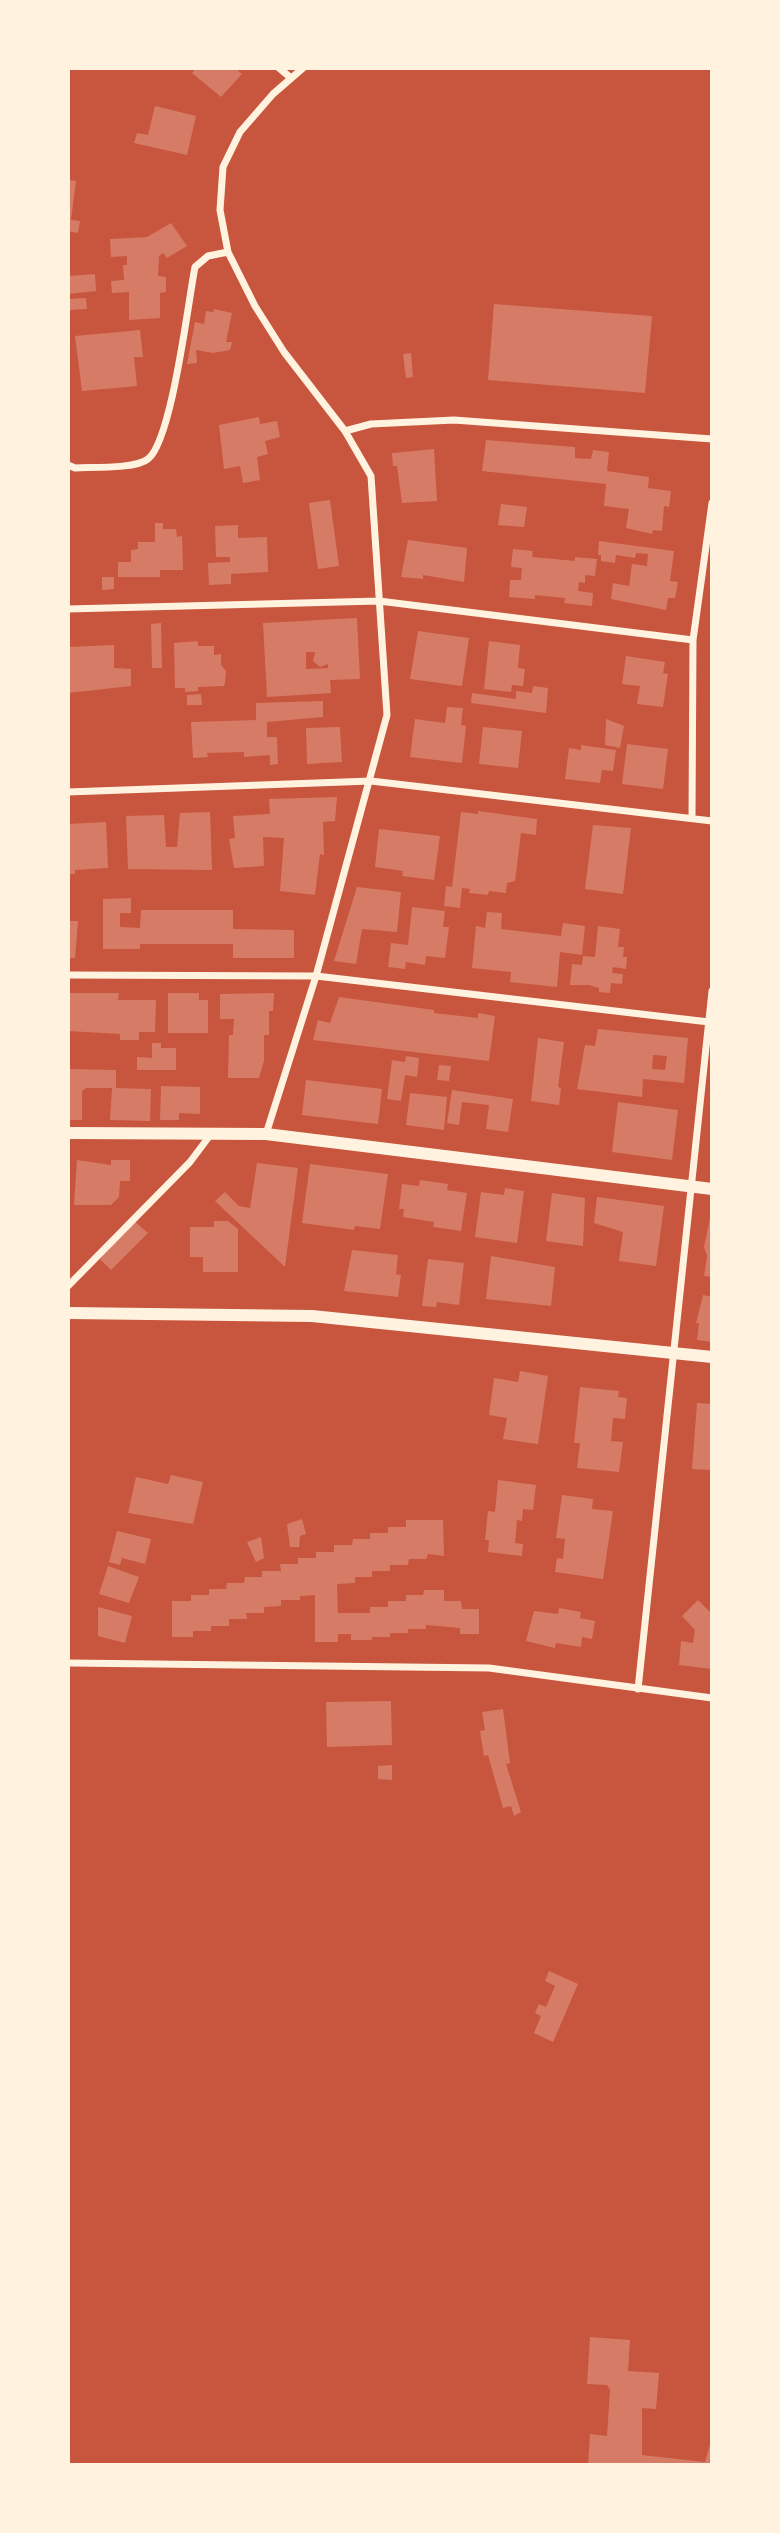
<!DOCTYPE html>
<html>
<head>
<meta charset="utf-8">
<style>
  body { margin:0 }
  #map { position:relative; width:780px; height:2533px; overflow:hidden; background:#c8553d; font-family:Barlow,sans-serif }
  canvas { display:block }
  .frame { position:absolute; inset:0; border:70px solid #fff3e0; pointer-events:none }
</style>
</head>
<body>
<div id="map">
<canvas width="780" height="2533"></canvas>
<div class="frame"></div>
</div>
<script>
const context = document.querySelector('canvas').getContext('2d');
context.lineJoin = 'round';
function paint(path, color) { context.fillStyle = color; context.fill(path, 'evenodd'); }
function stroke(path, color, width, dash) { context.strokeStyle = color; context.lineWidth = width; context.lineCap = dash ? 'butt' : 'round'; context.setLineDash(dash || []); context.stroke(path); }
const building = new Path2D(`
  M196,68H235L242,74L221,97L192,73Z
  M155,106L196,116L187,155L134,143L137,133L148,135Z
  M68,180L76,181L71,220L80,221L78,233L68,231Z
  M171,223L187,246L167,258L163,253L159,256L158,276L166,277V292L160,293V318L129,320V292L112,293L111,281L124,280L123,265H127V256L111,257L110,239L147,237Z
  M95,274L96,291L68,294V276Z
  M86,298L87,309L70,310L69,299Z
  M494,304L652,316L645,393L488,380Z
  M214,309L232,313L226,342H232L230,350L213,353L196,350L197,363L187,364L195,322L204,324L206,311L213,312Z
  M140,330L143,357H134L137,386L82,391L75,336Z
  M411,353L413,377L406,378L403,354Z
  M259,417L260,424L277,421L280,437L265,441L268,454L257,457L260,480L243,483L240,466L224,469L219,425Z
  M486,440L575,447V458L591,459L593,450L609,452L607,471L649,477L648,488L671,491L669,507L664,506L662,531L653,530L652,534L626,528L629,509L604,506L606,484L482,471Z
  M434,449L437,501L402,503L397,466H393L392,453Z
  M330,500L339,566L318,569L309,503Z
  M501,504L527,507L524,527L498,525Z
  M155,523H163V529H176L177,537L182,536L183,570H160V577H118V562H131V550L138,549V542H155Z
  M238,525V538L267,537L268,572L231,574V584L209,585L208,563L230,562V557H216L215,526Z
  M408,540L467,548L464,582L423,575V579L401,577Z
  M599,541L674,551L670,581L678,582L675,598H668L666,610L611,599L613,583L629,586L632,564L647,566L648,554L636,553L635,558L616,555L615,563L601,561V555H598Z
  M513,549L533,551L532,557L575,561V557L597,559L595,576L585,575V583L579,582L578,591L593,593L592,606L564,603L565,598L535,595V599L509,597L510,580H521L522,568L511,567Z
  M102,577H114V589L102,590Z
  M357,618L360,679L330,680L331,693L267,697L263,623ZM306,652H315L313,661L320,667L328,664V668L306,669Z
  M161,623L162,668H152L151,624Z
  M418,631L469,638L462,686L410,679Z
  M198,641V646H214V655L221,654V665L226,671L225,683L224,686L198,687V691L185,692V688H175L174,643Z
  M489,641L520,645L518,668L525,669L523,686L512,685L511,692L484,689Z
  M114,645V668L131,669V686L68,693V647Z
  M626,656L665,662L663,673L668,674L663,707L637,704L640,686L622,684Z
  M533,686L548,688L546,713L471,703L472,693L516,699V691L532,693Z
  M201,694L202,705H187V695Z
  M323,701V717L267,722V737H277L278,764L270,765V755L244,757V752L207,753L208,757L193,758L191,722L256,720V703Z
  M447,707L463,708L461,725L466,726L462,763L410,757L415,719L445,723Z
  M606,719L624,726L620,748L605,745Z
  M340,727L342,762L307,764L306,728Z
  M483,727L522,731L518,768L479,764Z
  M627,744L668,749L663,789L622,784Z
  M581,745L616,750L613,771L602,770L600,783L565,779L569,748L581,750Z
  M337,797L335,821L323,822L324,855L320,854L315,895L280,891L284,838L263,837L264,866L234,868L229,839L235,838L233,816L270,814L269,799Z
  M478,811L537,819L536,835L521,833L515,881L507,883L506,893L489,891L488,895L469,893L470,889L462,888L460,908L444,906L446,886L452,887L461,812L478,814Z
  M210,812L212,870L128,869L126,816L164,815L166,847H177L180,813Z
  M106,822L108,868L75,870V874H68V824Z
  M593,825L631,828L623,894L585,889Z
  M379,829L440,836L434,880L402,876L403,871L375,867Z
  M357,887L401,892L397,932L362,929L356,964L334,961Z
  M131,898V913H120V927L140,928L141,910H233V929L294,930V958H233V944H140V949H103V899Z
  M412,907L445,911L443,927H449L445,958L426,956L425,965L406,962L405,969L388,967L391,943L408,945Z
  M487,912L502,913L501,929L561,936L563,923L585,926L582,955L560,952L557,987L510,982L511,972L472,968L476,926L485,928Z
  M68,921H78L75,958H68Z
  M598,926L620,929L618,947H624L623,957H627L626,969L613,967L612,973L623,974L622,984L611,983L610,993L599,992V988L589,985H570L572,964L582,965L583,956L595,957Z
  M68,993H119L118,1000H156L155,1032H139V1040H120V1034L68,1031Z
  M168,993H199V1000H208V1033H168Z
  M274,993L273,1011H269V1035H264V1061L259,1078H228L229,1035H233L234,1019H220V994Z
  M339,997L434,1010V1013L478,1018V1013L495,1016L489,1061L313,1040L318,1020L330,1023Z
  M598,1029L688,1038L684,1083L643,1079L642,1097L577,1089L585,1045L595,1046ZM653,1055L667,1056L665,1070L652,1069Z
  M538,1038L564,1042L558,1087L561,1088L559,1105L531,1101Z
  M152,1043H161V1048H176V1070H137V1057L152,1058Z
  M406,1056L419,1058L417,1077L405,1075L401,1101L387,1099L392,1060L405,1062Z
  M439,1065L451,1066L449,1081L437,1080Z
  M68,1069L116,1070V1088L151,1089L150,1121L110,1120L112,1088H86L82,1091V1120H68Z
  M306,1080L382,1089L378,1124L302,1115Z
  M161,1086L200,1087V1114L179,1113V1120H160Z
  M452,1090L513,1099L508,1132L486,1129L489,1105L462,1102L459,1125L447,1123Z
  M410,1093L447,1097L444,1130L406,1125Z
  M618,1102L678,1110L672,1160L612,1152Z
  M77,1160L111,1165V1160H130V1181H120L119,1197L111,1205H74Z
  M257,1163L298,1168L285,1267L215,1201L225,1192L239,1206L250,1208Z
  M310,1164L388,1174L380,1229L355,1226L354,1230L302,1223Z
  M420,1180L448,1184L447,1190L467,1193L461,1231L433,1227L434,1222L403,1217L404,1209H399L402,1184L419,1186Z
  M505,1188L524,1191L517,1243L475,1237L481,1192L504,1195Z
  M552,1193L585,1198L583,1246L546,1241Z
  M597,1197L664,1206L656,1266L619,1261L623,1232L594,1223Z
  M711,1213H712V1277L704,1276L707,1256L704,1247Z
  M134,1221L148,1233L111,1270L100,1259Z
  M214,1221H228L238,1229V1272H203V1257H190V1227H214Z
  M352,1250L398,1255L396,1274L401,1275L398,1297L344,1291Z
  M491,1256L555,1267L551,1306L486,1299Z
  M428,1259L464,1263L459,1305L437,1302L436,1307L422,1306Z
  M703,1295L712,1297V1342L697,1340L699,1323H696Z
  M520,1371L548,1376L538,1444L503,1439L507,1418L489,1415L494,1378L518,1382Z
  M580,1387L619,1391L618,1397L627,1398L625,1419L613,1418L611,1441L623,1442L619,1472L577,1468L580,1443H574Z
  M697,1403L712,1404V1470L692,1469Z
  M171,1475L203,1482L193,1524L128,1513L136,1477L168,1484Z
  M498,1480L536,1485L533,1510L523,1509L522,1521L517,1520L515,1543L523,1544L522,1556L488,1552L489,1540H485L488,1511L495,1512Z
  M562,1495L593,1499L592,1509L613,1511L603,1579L555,1572L557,1558L563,1559L565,1539L556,1538Z
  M302,1519L306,1534L300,1536L299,1547H290L287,1524Z
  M406,1520H443L444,1556L428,1554L426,1559H409L408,1565H390V1571H372V1577H355V1583L337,1584L338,1613H370V1607H388V1601H406V1595H423L424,1590H444V1601H461L462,1609H479V1634H460V1628L426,1625V1629H408V1633H390V1637H372V1640H351V1634H338V1642H315V1595L300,1596V1600H281V1606L264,1607V1613H246L247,1619H229V1626H211V1631H193V1637H172V1601H191V1595H209V1589H226L227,1583H244L245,1577H262V1571H281L280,1564H298V1558H316V1552H334V1545H352L353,1539H370V1533H388V1527H406Z
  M117,1531L151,1539L145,1564L122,1558L120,1565L109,1562Z
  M261,1537L264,1558L256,1562L247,1542Z
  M108,1566L139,1577L129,1603L99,1594Z
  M698,1600L712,1614V1669L679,1665L681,1641L693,1643L695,1630L682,1616Z
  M98,1607L132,1616L125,1643L98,1636Z
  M559,1608L581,1612L580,1618L595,1621L592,1639L582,1637L581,1647L556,1643L555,1648L526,1641L534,1611L558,1614Z
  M391,1701L392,1745L327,1747L326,1702Z
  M503,1709L510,1763L506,1764L521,1812L514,1816L511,1806L503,1808L488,1755L484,1756L480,1731L485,1730L482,1712Z
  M392,1765V1780L378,1779V1766Z
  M549,1971L578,1984L553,2042L534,2033L541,2016L535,2013L539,2004L546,2007L555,1986L545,1981Z
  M590,2337L630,2340L628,2371L659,2373L656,2409L642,2408V2455L705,2462L712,2437V2465H588L590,2434L607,2436L610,2390L607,2385L587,2384Z`);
const minor = new Path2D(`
  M279,68L291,78
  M345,431L371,424L454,420L712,439
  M68,465L75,468C92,467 136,469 148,459C172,440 188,302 195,267L208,256L228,252
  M68,609L379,601L693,640
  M68,792L371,781L712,821
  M692,818L693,640L712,503
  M68,975L316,976L709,1022
  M266,1134L316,976L387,715L371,476L345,431L284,352L255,306L228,252L220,210L223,167L240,132L273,94L303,68
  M68,1286L190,1162L211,1134
  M71,1663L489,1668L712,1698
  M638,1689L712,991`);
const tertiary = new Path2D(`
  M68,1133L266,1134L712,1189
  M68,1313L312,1316L712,1357`);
paint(building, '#d67c66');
stroke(minor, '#fff3e0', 7);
stroke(tertiary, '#fff3e0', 12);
</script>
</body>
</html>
